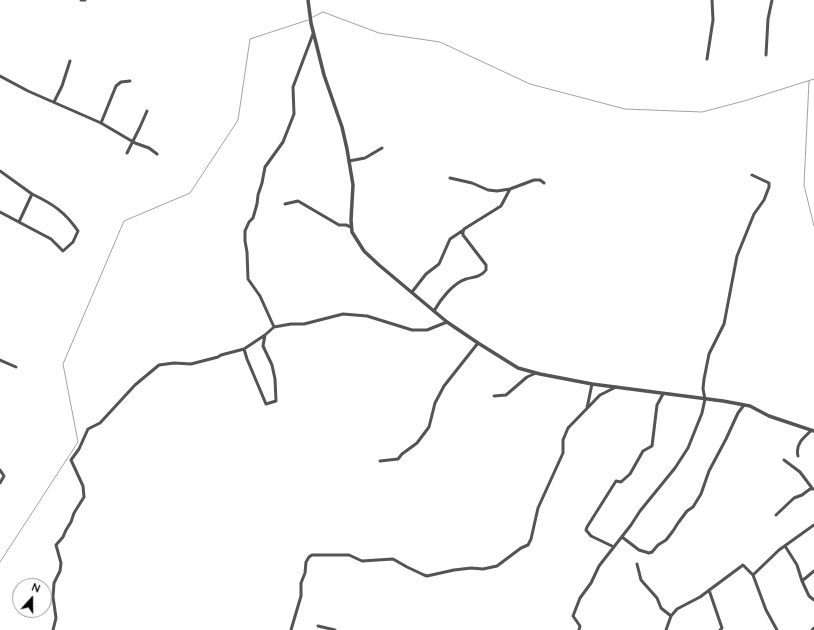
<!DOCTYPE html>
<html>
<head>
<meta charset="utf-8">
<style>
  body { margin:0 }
  #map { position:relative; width:814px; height:630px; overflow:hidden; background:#fff; font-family:Quicksand,sans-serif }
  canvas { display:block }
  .north { position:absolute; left:12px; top:578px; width:40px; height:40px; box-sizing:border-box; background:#fff; border:1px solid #999; border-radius:50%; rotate:21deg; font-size:11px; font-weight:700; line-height:16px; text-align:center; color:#000 }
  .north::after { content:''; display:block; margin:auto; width:14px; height:18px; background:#000; clip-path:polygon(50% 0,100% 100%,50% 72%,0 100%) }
</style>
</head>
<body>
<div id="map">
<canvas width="814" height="630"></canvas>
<div class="north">N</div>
</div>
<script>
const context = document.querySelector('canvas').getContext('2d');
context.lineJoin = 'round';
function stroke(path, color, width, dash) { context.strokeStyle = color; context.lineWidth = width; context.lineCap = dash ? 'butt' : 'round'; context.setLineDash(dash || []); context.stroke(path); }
const stream = new Path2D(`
  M311,18L323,12L379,33L440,42L530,84L625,109L702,112L744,101L814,79
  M809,81L804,185L814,226
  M0,562L78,442L63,364L124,221L190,193L238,120L250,39L308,20`);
const minor = new Path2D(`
  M81,0H85
  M766,55L768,19L772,0
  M707,59L713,20L712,0
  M0,76L28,91L101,123L135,143L149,148L157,154
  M54,102L62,86L70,61
  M101,123L116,86L121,82L130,81
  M127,153L140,127L147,111
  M349,161L365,158L382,148
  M0,171L32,194
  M450,178L472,183L488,190L497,191L510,189
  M285,204L298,201L339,225H346L351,227
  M0,212L51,239L63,251L73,242L78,231C65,212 53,204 32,194L19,222
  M412,292L426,274L439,264L450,239L462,231
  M434,311C440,300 453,283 466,279C473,277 481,277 486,270V265L463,235V232L464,229L501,206L510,189L534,180H540L544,183
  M274,327L260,296L248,279L247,252L245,241V231L249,222L253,218L257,204L258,195L262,183L265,167L283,142L294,114L293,87L313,34
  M244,349L247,359L266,404L276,401L275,379L272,365L263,346L265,335
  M0,360L16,367
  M494,396L506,395L527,377L536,373
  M587,408L592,384
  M798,456C795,444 804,437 812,430
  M784,460L800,472L812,488
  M380,461L398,459L402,454L417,443L429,427L435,403L444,386L478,343
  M0,470L4,476L0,483
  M776,515L794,498L802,495L810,489H814
  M622,537L639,550L649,553L652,552L658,545L666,540L673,531L678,523L687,511L693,507L701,494L709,471L726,439L738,413L744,405
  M785,546L797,565L802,581
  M614,547L591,536L586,530L587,527L616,481L621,482L630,474L643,451L652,446L657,405L663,394
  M637,564L641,580L657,598L661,608L671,616
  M814,571L802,581L809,596L814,600
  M753,575L779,550L814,525
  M709,590L722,628L720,630
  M318,626L335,630
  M53,630L56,618L53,597L54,583L60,571L61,563L56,545L63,537L66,530L71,522L74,513L84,497L83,486L71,460L79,449L88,429L100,423L135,385L159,365L174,363L191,364L218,357L221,355L244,349L265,335L274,327L291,324H304L343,314L367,316L412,330H427L447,322
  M291,630L301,596V583L305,573L306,562L309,557L312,555H349L362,561L393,559L407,567L424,575L427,576L454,570L471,568L483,569L497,566L521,548L528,545L531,539L538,508L563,453V440L568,428L600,395L616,387
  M579,630L580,626L573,616L580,598L591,583L599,566L631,525L640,511L675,468L688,448L702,413L705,399L703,389L704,379L709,354L724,324L737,256L754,214L764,200L769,187V183L752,175
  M666,630L671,616L677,609L700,597L743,565L753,575L766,610L777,630
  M812,630L814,628`);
const tertiary = new Path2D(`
  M308,0L311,23L324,75L342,127L347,149L353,185L351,220L352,232L364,251L379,265L447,322L478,343L518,368L540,374L592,384L723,401L750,406L769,416L814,431`);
stroke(stream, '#a2a2a2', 1);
stroke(minor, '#545454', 3);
stroke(tertiary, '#545454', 3.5);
</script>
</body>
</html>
